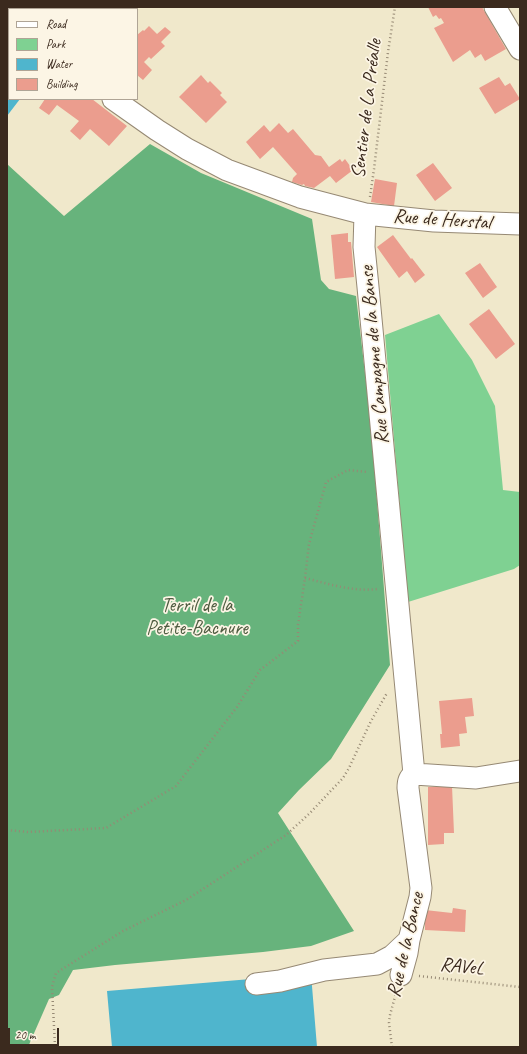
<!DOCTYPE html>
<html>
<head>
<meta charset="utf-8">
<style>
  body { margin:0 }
  #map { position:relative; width:527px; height:1054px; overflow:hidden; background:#f0e8cb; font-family:Caveat,sans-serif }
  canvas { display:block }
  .frame { position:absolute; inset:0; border:8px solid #3b2a1e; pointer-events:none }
  .legend { position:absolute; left:8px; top:8px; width:130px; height:92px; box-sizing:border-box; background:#fcf5e5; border:1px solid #afa495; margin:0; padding:5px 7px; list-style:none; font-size:12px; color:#3b2a1e }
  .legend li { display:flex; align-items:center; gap:8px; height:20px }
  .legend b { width:20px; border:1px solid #afa495 }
  .scale { position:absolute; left:8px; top:1028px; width:51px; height:18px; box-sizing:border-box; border:2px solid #3b2a1e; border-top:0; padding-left:5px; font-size:12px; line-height:14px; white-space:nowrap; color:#3b2a1e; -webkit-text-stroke:3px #fcf5e5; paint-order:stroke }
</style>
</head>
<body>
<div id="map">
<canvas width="527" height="1054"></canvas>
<div class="frame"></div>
<ul class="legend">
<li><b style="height:5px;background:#fff"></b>Road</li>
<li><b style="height:11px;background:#7fd192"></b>Park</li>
<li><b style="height:11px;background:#4fb5cd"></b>Water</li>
<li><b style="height:11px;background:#eb9d8e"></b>Building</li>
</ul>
<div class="scale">20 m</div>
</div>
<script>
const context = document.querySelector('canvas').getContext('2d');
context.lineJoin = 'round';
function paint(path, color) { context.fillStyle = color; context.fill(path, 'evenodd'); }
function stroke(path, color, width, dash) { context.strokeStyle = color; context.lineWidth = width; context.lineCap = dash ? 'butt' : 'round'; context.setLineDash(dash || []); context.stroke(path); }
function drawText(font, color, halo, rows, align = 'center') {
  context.font = font + ' Caveat,sans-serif'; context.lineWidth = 3.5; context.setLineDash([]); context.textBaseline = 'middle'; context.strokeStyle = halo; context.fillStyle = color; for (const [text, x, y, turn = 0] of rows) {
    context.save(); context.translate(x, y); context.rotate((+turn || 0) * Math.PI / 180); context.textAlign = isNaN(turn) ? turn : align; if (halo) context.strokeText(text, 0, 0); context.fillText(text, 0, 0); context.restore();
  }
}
const green = new Path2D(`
  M439,314L472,360L495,406L503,490L520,492V565L514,569L408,602L385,335Z`);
const forest = new Path2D(`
  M150,144L201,173L312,219L321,280L329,289L356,296L371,424L390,665L331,759L299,790L278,813L354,931L311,946L263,952L115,965L73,970L59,995L49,999L28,1047H7V164L64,216Z`);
const water = new Path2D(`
  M9,71V99H20L7,116V74Z
  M311,974L317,1047H112L107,991Z`);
const building = new Path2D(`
  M428,7H482L506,49L485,61L481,54L475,58L470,50L453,62L434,28L444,23L441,18L439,19L436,15L433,17Z
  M149,26L157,34L165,27L171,32L161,42L165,46L151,59L149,57L144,62L152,70L143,80L137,75V35L143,30L144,31Z
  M201,75L208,83L210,81L222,93L220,95L227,102L206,123L179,97Z
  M499,77L505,86L510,83L520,99L495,114L479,88Z
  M45,99H92L127,126L109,146L90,129L80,140L70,131L79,121L57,105L49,115L39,108Z
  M279,123L288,133L293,129L315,155L321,156L329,167L340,159L342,162L345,159L353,170L336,183L330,176L314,188L305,186L304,184L302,185L292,182L293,178L297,174L273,147L260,159L246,142L264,125L270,132Z
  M433,163L452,188L435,201L416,175Z
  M375,179L397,183L394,206L371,202Z
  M348,233V242H351L354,277L335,279L331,235Z
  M393,235L411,259L412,258L425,275L415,283L407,271L399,278L377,247Z
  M480,263L497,287L483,298L465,273Z
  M489,309L515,344L496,359L469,324Z
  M472,698L474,716L465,717L467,733L459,734L460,746L441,748L440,734H442L439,701Z
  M452,786L454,833H444V844L428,845V787Z
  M453,908L466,910L465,932L425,930V910L452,913Z`);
const path = new Path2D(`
  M370,197L374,169L388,52L395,7
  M305,578C329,584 353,592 377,589
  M7,830L28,832L106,828L176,786L237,707L260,670L298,641V625L305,578L309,544L326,482L348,470L367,472
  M419,976L520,987
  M55,1046L52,987L56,973L123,931L186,900L286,835L309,814L343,778L349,768L371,721L387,693
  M392,1047L389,1023L390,1015L396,993`);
const minor = new Path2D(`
  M495,7L520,49
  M7,29L9,30
  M113,99L157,130L187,149L227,170L300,197L365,214L434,221L520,224
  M365,214L364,247L368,287L414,774
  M414,774L476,778L520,771
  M401,975L407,953L409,940L420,897L421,888L408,788C408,781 409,778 414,774
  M256,984L280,981L324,970L377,964L392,956L409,940`);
const streetNames = [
  ["Sentier de La Préalle",367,109,-83],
  ["Rue de Herstal",442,220,4],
  ["Rue Campagne de la Banse",375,355,-95],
  ["Rue de la Bance",406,945,-77],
  ["RAVeL",462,967,6]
];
const parkNames = [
  ["Terril de la",197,606],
  ["Petite-Bacnure",197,629]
];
paint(green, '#7fd192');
paint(forest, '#67b37c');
paint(water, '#4fb5cd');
paint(building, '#eb9d8e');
stroke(minor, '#968974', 23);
stroke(path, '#968974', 2.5, [1, 3]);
stroke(minor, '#fff', 21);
drawText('20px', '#3b2a1e', '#fcf5e5', streetNames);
drawText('20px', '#4f5c41', '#fcf5e5', parkNames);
</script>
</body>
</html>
